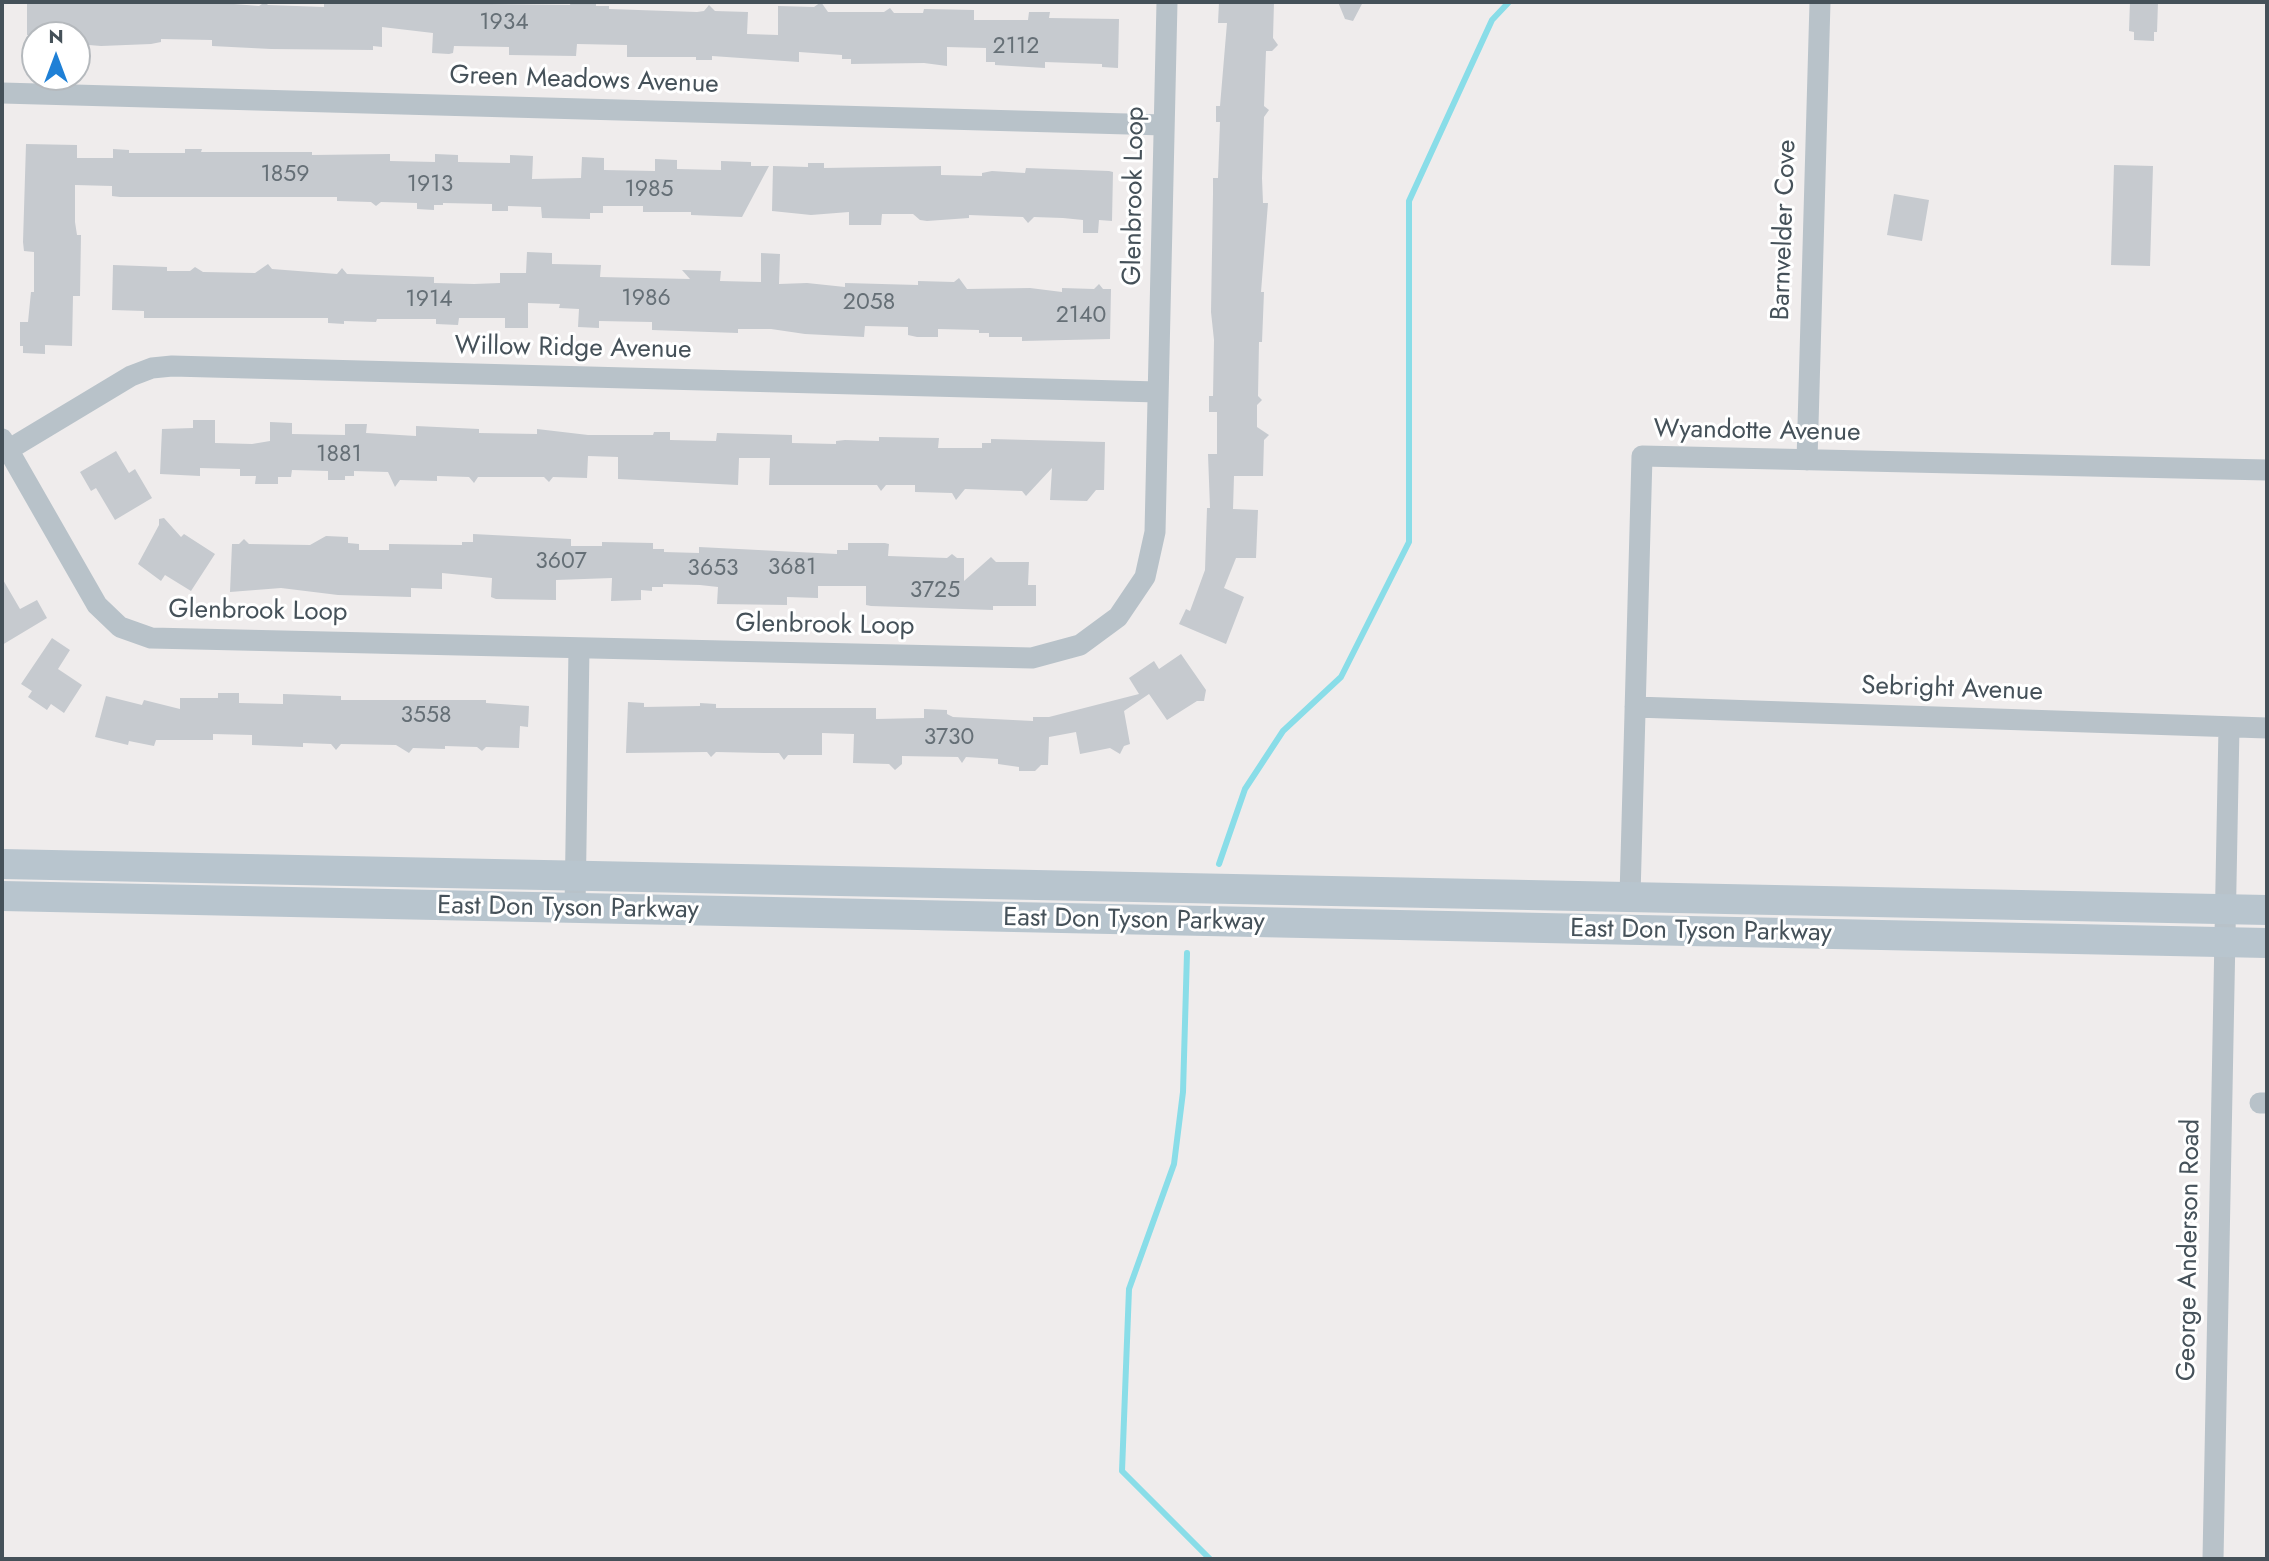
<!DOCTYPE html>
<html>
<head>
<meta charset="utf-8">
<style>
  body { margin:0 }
  #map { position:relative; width:2269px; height:1561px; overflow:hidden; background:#efecec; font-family:Jost,sans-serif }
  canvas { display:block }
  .frame { position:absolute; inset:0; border:4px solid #455159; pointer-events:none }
  .north { position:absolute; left:21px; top:21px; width:70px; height:70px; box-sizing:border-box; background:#fff; border:2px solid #b5b9bd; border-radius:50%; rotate:0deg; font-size:19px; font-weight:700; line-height:28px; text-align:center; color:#455159 }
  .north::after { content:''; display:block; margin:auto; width:24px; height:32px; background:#1f80d6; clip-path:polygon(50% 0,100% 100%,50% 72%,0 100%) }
</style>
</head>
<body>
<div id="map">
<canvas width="2269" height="1561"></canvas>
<div class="frame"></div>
<div class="north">N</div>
</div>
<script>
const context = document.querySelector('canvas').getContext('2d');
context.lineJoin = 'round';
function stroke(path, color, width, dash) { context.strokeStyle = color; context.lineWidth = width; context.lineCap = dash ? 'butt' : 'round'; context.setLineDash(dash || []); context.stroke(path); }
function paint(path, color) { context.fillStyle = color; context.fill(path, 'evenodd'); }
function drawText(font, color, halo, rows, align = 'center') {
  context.font = font + ' Jost,sans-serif'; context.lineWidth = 6; context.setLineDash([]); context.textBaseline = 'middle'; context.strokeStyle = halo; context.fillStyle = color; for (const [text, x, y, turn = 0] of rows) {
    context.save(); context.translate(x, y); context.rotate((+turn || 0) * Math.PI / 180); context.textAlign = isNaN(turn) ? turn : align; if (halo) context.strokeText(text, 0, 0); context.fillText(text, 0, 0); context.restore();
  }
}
const stream = new Path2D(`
  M1219,864L1245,789L1283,731L1341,677L1409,542V201L1492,20L1509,2
  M1187,953L1183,1092L1174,1164L1129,1289L1122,1471L1210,1559`);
const building = new Path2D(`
  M27,2H209L259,6L265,2L268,5L324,7V2H332L570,5L571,2H596V6H609V9L697,12L704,11L709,5L715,11L748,12L747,34L778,35V6L814,7L821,2L828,12H884L890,8L894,13H923L924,9L974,10V20H1028L1029,12H1050L1049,18L1119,19L1118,68L1102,67V64L1045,62V68L995,65V62H986V48L947,47V66L924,63L851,64V59H842V55L799,52V62L712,56V60H696V57H627V45L577,44L576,56L509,55V47L454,46L453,53L449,54L432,53L433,33L382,27V47L373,46V50L271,49L212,46V40L161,39V42L151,44L101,46L77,44V35H27Z
  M1219,2H1274L1273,38L1278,45L1272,51H1266L1264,106L1269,110L1264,117L1262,178L1263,203H1268L1261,292H1264L1262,342H1259L1258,396L1262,400L1257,405V427L1269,435L1264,440L1263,476H1234L1233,509L1258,510L1256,558H1236L1224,588L1244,597L1226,644L1179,624L1186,609L1190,611L1205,570L1207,508H1210L1208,454H1217V412H1209V396H1213L1214,340L1211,312L1213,194V178H1218L1220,122H1216V106H1220L1227,23H1218Z
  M1338,2H1363L1353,21L1345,19Z
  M2130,2H2158L2157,32H2154V41L2134,40V32L2129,31Z
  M26,144L77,145V158H113V149L129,150V153H185V149H202L201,152H312V155L390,154V161L435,162V154L458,155V162L510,163V155L533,156L532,179L581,178L582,157L604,158V170L655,171V159L677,160V169L721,170V161L751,162V166H769L742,217L691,215V212H643V206H603V213H590V219L542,218L541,207L508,206V211H492V204L443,203V205H434V210L417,209V203L381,202L376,206L371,202L337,201V197H120L112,196V186L75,185V222L77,235H81L80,296H73L72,346L45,345V354L23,353V346H20V322H28L31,292H34V252L24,251L23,242Z
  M808,163H824V168L941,166V175L982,176V173L992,171L1025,173L1026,168L1109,171L1113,172L1112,221L1099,220L1098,233H1083V220L1063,218L1034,217L1028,223L1023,217L969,215V218L927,221L920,220L913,214H882L881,225H849V212L811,215L772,211L773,166L808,167Z
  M2114,165L2153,166L2150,266L2111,265Z
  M1894,194L1929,200L1922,241L1887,235Z
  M527,252L552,253V264L601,265L600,277L690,279L682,270L721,271L720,281L761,282V253L780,254L779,284L807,283L845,287V283L918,285V281L954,282L959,278L967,289L1030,288L1062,292V288L1094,289L1099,284L1103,289H1111L1110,339L1022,341V337H989V333H979V330L938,329V337H917L908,335V327L865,326L864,337L805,334L771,329H738V333L652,330V322L599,321V328L578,327L579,309L559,308L560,304L528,303V328H505V318H459L458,325L436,324V319H377L376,322L344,321V324L328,323V318H144V311L112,310L113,265L167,267V271H190L195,267L203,272L255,273L268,264L272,269L337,274L342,268L347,274L434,277V283L474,284L500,283V273H526Z
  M193,420H215V443L252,444L270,441V422L292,423V434L345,435V424H367L366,433L416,436V426L479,429V433L537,434V429L588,435H653L654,432H670V440L716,441L717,433L792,435V443L836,444V441L845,440L879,441V437L939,438L938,448H982V443H991V439L1105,442L1104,490H1096L1087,501L1050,500L1052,468L1026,496L1022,491L965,489L956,500L952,493L915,492V485H886L881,491L877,485H769L770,458H739L738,485L618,479V457L588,456L587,478L553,477L549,482L544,477H478L474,483L469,477L437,476V481L400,480L395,487L388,472L354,471V476H345V480H328V471L292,470L291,477H278V484H255L256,476H240V469L200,468V476L160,474L162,429L193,428Z
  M116,451L129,473L135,469L152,498L115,520L96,488L91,491L80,472Z
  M164,518L181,537L184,534L215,554L191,591L165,575L161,581L138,564L159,525V519Z
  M473,534L571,539V546H602V542L653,543V549H664V552L699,553V547L837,554V550H848V543H885L889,544L888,556L947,558L952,554L957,558H964V581L991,557L996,562H1029L1028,585H1036V606H993V610L871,606L866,605V586H818V598L787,597V605L717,604L718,587L700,585L663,584V587H652V591L641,590V600L611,601L612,578L556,580V600L496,599L491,597L492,578L442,573V589L411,588V597L338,595L281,588L230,592L232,544H239L244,539L249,544L310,545L326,536L348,537V543L359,544V550H389V544L462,545V542H473Z
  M2,578L20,609L37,600L47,618L2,645Z
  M52,638L70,650L58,669L82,685L64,713L51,704L47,710L28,697L32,691L21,684Z
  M1181,654L1206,690L1204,701H1197L1167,720L1149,694L1124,711L1130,744L1124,746L1120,754L1110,748L1080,754L1076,732L1049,737L1048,765H1041L1035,771H1019V767L998,764V759L966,757L962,763L958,757L902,756V764L895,770L889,764L853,763L854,734L822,733V755H788L784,760L779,753H764L716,752L711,757L707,752L626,753L628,702L644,703V707L700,706V703L716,704V708H876V719L924,718V709L947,710V714L953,717L1033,721V717H1049L1139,694L1129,678L1154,661L1159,669Z
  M218,693H239V703L283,704V694L341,696V700H486V703L529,706L528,727L520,726L519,748L486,747L482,751L477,747L445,746V749L413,748L409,753L396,745L341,744L336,750L331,744L303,743V747L252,745V735L213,734V740H156L154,746L129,741L128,745L95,737L106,696L142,705L144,700L180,709V698H218Z`);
const minor = new Path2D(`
  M2,93L1164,125
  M2,439L97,605L120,627L151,638L1032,658L1080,645L1118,617L1145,577L1155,532L1167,2
  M8,450L131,376L152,368L172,366L1158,392
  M1807,460L1820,2
  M1635,707L2267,728
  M1630,896L1642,456L2267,470
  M575,909L579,648
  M2260,1103H2267
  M2213,1559L2229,727`);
const secondary = new Path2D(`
  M2,864L2267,910
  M2,896L2267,943`);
const numberNames = [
  ["1934",504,23],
  ["2112",1016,47],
  ["1859",285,175],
  ["1913",430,185],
  ["1985",649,190],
  ["1986",646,299],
  ["1914",429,300],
  ["2058",869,303],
  ["2140",1081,316],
  ["1881",339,455],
  ["3607",561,562],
  ["3681",792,568],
  ["3653",713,569],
  ["3725",935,591],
  ["3558",426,716],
  ["3730",949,738]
];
const streetNames = [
  ["Green Meadows Avenue",584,81,2],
  ["Glenbrook Loop",1135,196,-89],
  ["Barnvelder Cove",1785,230,-88],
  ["Willow Ridge Avenue",573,349,1],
  ["Wyandotte Avenue",1757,432,1],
  ["Glenbrook Loop",258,612,1],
  ["Glenbrook Loop",825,626,1],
  ["Sebright Avenue",1952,690,2],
  ["East Don Tyson Parkway",568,909,1],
  ["East Don Tyson Parkway",1134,921,1],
  ["East Don Tyson Parkway",1701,932,1],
  ["George Anderson Road",2190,1250,-89]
];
stroke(stream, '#89dde8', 6);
paint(building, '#c6cacf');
stroke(minor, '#b8c2c9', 21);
stroke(secondary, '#b8c5ce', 30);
drawText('23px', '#656f76', null, numberNames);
drawText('26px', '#455159', '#fff', streetNames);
</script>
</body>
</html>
